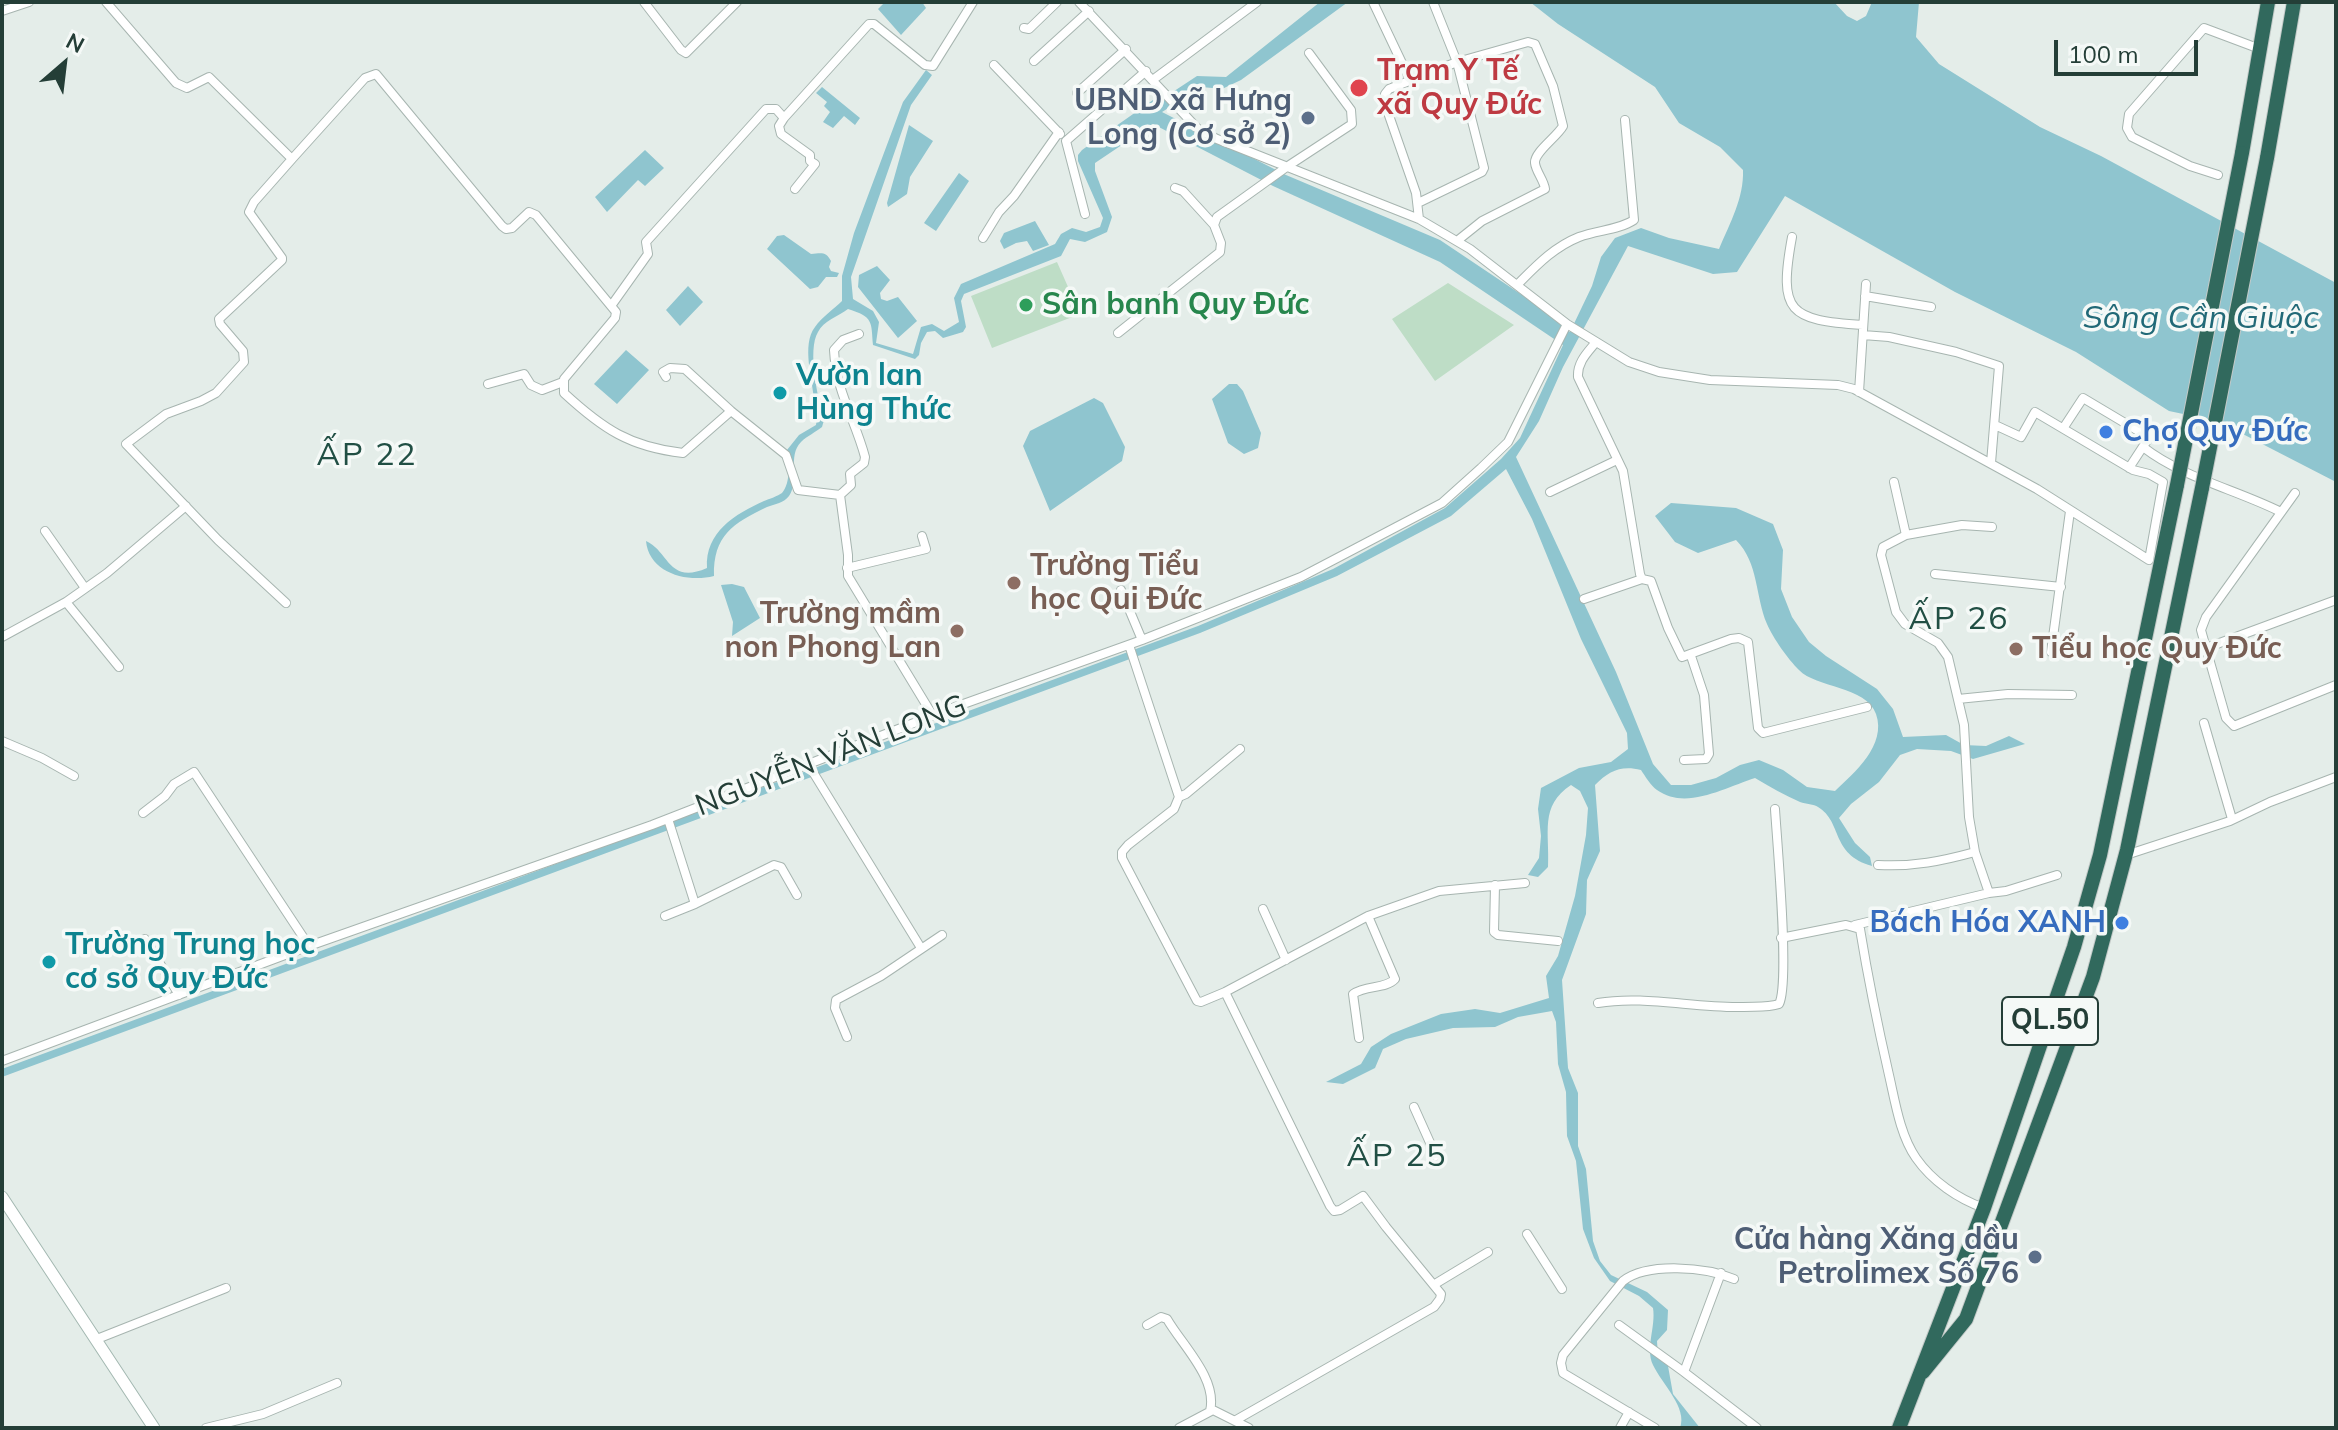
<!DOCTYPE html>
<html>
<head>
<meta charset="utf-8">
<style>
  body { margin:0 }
  #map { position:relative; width:2338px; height:1430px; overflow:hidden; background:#e4ede9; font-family:Mulish,sans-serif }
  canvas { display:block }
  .frame { position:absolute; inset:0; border:4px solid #243e37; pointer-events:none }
  .north { position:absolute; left:24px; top:24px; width:80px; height:80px; -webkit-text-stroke:6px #f5f9f7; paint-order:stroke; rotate:28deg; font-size:22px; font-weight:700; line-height:32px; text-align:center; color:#243e37 }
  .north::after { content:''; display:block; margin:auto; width:28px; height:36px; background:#243e37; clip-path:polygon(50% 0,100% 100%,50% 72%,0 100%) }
  .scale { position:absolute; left:2054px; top:40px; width:144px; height:36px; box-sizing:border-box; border:4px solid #243e37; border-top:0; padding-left:10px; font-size:24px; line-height:28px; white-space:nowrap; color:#243e37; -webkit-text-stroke:6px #f5f9f7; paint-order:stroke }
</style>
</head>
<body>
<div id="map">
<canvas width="2338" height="1430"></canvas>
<div class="frame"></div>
<div class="north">N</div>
<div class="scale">100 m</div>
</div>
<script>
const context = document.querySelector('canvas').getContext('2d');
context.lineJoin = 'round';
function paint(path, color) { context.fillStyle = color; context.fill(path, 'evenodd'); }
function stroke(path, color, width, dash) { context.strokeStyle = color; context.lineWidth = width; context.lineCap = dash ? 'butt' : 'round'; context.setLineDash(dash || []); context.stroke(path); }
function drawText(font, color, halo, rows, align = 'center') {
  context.font = font + ' Mulish,sans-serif'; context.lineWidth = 7; context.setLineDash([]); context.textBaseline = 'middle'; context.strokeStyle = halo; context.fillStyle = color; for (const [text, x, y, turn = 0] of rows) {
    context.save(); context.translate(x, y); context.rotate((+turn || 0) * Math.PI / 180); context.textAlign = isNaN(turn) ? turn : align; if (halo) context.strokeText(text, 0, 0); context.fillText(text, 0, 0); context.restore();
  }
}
const green = new Path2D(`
  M1057,262L1080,314L992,348L971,296Z
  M1448,283L1514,325L1435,381L1392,319Z`);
const water = new Path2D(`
  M885,2H922L926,8L901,35L878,9Z
  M1320,2H1348L1241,80L1222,89L1202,87L1162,112L1286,175L1440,240L1528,299L1570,332L1592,286L1601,257L1615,238L1641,228L1669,238L1719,249C1730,223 1744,198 1743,170L1720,147L1679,123L1655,87L1558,24L1530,2H1834L1847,16L1857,21L1866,16L1872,2H1919L1916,37L1939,64L2040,127L2101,156L2336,283V482L2235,430L2207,419L2169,411L2076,352L1955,292L1785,196L1737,272L1713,274L1628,246L1563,367L1539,421L1516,457L1616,672L1653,764L1671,785H1691L1716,778L1740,765L1759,760L1783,770L1807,787L1835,791C1854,773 1887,745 1876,714C1866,686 1816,688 1799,670C1788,659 1773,638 1767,624C1755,596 1759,563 1736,540L1698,553L1675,542L1655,516L1671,503L1736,508L1773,524L1783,550L1781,589L1792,617L1809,642L1826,656L1877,689L1893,709L1903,737L1946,735L1964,745L1986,746L2009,736L2025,744L1973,759L1951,751L1917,749L1900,755L1879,782L1851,804L1839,818L1855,843L1870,857L1872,866C1830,854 1843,822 1818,807C1814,804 1806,804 1800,802C1784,795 1770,787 1755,778C1726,787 1686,811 1657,790C1651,786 1645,776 1641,770C1621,765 1609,771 1595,785L1600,851L1587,880L1586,914L1562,980L1568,1068L1578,1093V1146L1586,1169L1593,1241L1600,1261L1611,1275L1647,1292L1668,1310L1667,1330L1657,1341L1658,1357L1668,1366L1673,1394L1700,1428H1680C1688,1408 1662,1384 1653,1365C1645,1348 1656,1327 1653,1308L1639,1296L1610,1281L1594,1258L1583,1229L1576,1161L1567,1136L1566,1092L1558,1064L1556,1022L1552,1011L1518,1017L1495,1027L1453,1028L1406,1039L1383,1049L1375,1068L1343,1084L1326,1082L1361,1064L1371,1047L1391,1034L1441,1014L1475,1009L1500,1013L1549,998L1546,976L1558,956L1575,896L1586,835L1588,808L1580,791L1571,785C1539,806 1550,833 1548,867L1538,877L1528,875L1539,858L1541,836L1538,809L1541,788L1579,768L1611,762L1628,749L1627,733L1581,639L1532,519L1506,469L1451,516L1337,576L1200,633L2,1077V1069L1198,626L1333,569L1445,508L1501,459L1520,438L1563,345L1440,262L1273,186L1153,124L1095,163V171L1112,217L1107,232L1085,242L1070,239L1061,256L964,294L961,301L966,327L963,332L943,338L935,331L927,332L921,343L919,355L915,359L873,345C871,322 874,317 848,309C839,316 823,321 818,332C807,350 818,399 824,420L822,427C816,432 807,436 801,442C787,456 800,480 789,496C784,503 775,504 767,507C733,523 713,536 714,576C687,583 649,573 646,541C669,551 668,585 707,568C705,532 735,514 764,501C769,499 778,496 782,493C791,483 789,462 787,450L799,435L816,425C818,417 814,410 814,401C813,380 801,345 815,327C822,317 834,309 842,301V276L854,233L903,102L926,70L932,75L911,105L851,277L853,299L873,311L879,322L876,343L913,354L921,327L932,324L944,331L959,322L954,298L961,284L1055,244L1061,234L1072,228L1086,232L1100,227L1103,218L1078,161V155L1082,150L1153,100L1156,103L1197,76L1226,77Z
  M822,87L860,118L855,125L844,116L833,128L823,122L830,112L824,106L827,102L816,93Z
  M909,125L933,141L910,177L907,194L888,207L887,203Z
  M645,150L664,168L645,186L638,180L607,212L595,197Z
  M959,173L969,181L936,231L924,223Z
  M1035,221L1049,245L1033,251L1027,241L1016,243L1004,249L1000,241L1004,233Z
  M784,235L811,254C821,253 826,251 831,261L829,267L831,271L839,273L837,277H826L818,287L810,289L767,249L777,236Z
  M877,266L890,280L880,293L881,299L887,301L898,297L917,321L898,338L858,287L859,275Z
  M688,286L703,302L680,326L666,310Z
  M626,350L649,370L617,404L594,384Z
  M1229,384H1237L1243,391L1261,433L1258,448L1244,454L1228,443L1212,399Z
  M1094,398L1103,403L1125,447L1122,461L1050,511L1023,446L1030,431Z
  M732,584L744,587L760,618L732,636L733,622L721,585Z`);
const street = new Path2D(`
  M106,2L176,83L187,88L209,77L292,159L254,202L249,212L282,258V260L219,319L220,324L243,351L244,362L216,393L201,401L166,414L126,444L218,540L286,603
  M644,2L681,50L686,53L737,2
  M1079,2L1198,129L1217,139L1419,219L1470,249L1567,324L1629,362L1659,372L1710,380L1838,385L1854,389L2037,489L2149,560L2163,482L2149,474L2133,470L2035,412L2021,437L1995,425
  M1373,2L1410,80
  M2,11L29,2
  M1024,28L1029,29L1057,2
  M1034,61L1089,11
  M994,65L1060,134
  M1154,79L1257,2
  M1077,93L1126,49
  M784,118L779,126L781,134L810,155V161L815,164L795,189
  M292,159L365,78L376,74L502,226L506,229L512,228L529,212L536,215L616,312L615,318L564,379V393C603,429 630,447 683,453L731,411
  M2218,175L2190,166L2132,137L2127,128L2129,114L2204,28L2260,49
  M1175,188L1183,191L1214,225
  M1418,203L1482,172L1484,168L1457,62L1528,42L1535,44L1553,86L1563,126C1557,137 1534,152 1535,163C1536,172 1544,180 1545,189L1482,221L1457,241
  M1085,214L1066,141L1146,71
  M1419,219L1416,193L1385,104V94L1389,89L1457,62L1433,2
  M1792,237C1778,313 1789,320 1863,325
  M983,238L999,212L1014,196L1059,132
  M1518,284C1537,265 1554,247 1579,237C1597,230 1619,230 1634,220L1625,120
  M1865,296L1931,307
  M611,306L648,254L646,242L766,109H776L784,118L869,24H874L925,65L933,66L973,2
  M1118,333L1220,252L1221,243L1214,225L1217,217L1288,166L1352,124L1351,110L1309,53
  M1863,335L1889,337L1956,352L1999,366L1991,463
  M1596,342C1588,352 1577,362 1578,377L1623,471L1640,574L1642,579L1651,581L1668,628L1682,657L1731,639L1739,638L1748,642L1758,728L1763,733L1867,707
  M666,377L663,372L670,368L685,369L731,411L786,455L798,490L840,495L848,555V576L933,716
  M488,384L524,374L531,385L542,390L563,382
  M1859,392L1866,284
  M2064,427L2083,398L2145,435L2148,439L2129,468
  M2143,447C2183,478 2235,489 2281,512
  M1894,482L1906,535L1883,547L1881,555L1896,612L1905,624L1938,643L1948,657L1964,725L1969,817L1975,852L1989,893L2006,891L2057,875
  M1550,492L1617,460
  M2295,493L2206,617L2201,630L2206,648L2336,600
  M840,495L851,485L850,474L864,463L865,457C855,419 836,392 834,350L843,340L859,334
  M45,531L85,588
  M1906,535L1962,525L1992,527
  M847,568L926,549L922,536
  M1935,574L2061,587
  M1121,590L1142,640
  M1584,599L1642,579
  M66,602L119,667
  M2,637L66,602L107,573L186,506
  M1129,645L1179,797L1174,809L1128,845L1122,852V858L1197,1001L1201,1002L1225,992L1368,916L1439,891L1525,883
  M2169,648H2206L2226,718L2234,726L2336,685
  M2051,652L2070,511
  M1958,699L2008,694L2072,695
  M2204,723L2232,819
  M2,741L42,758L74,776
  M1684,760L1706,759L1709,754L1704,695L1691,656
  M808,764L921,948
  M1179,797L1186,794L1240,749
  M143,813L165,796L174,784L194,772L309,946
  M2126,855L2230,821L2270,802L2336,777
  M1878,865C1913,867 1942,861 1975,852
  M1495,885L1494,932L1498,935L1558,941
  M695,904L774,865L781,867L797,895
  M1263,909L1286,960
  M665,916L695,904L668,819
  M1855,925L1989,893
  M1781,938L1846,925L1860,929C1868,978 1878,1027 1889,1075C1895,1101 1900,1135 1916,1158C1932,1181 1958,1199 1984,1208
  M145,939L179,995
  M1225,992L1330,1206L1334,1211L1340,1210L1363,1196L1386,1227L1441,1294L1440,1299L1434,1307L1236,1420
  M1598,1003C1643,995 1694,1008 1741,1007C1754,1006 1767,1008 1779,1004C1790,983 1777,842 1775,809
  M847,1037L835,1008L836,1000L881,976L942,935
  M1359,1038L1353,994C1366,985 1386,989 1395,979L1368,916
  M2,1061L309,946L652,825L955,707L1142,640L1301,577L1442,503L1481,468L1508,442L1567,324
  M1414,1107L1436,1156
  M1527,1234L1562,1289
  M1721,1273L1684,1372L1757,1428
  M1435,1284L1488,1252
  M1147,1325L1161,1317L1167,1319C1182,1345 1218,1379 1210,1411
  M1619,1325L1684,1372
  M97,1339L226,1288
  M206,1428L263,1414L337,1383
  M1179,1428L1213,1410L1249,1428
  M1620,1428L1629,1412
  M1655,1428L1563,1373L1561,1363L1563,1355L1623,1281C1648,1262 1706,1267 1734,1279`);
const secondary = new Path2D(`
  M2,1197L154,1428`);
const highway = new Path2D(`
  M2242,153L2268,2
  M2267,158L2294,2
  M1923,1372L1966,1319L2093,977L2127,850L2202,488
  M1899,1428L1984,1208L2074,947L2100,855L2177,485`);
const highwayBridge = new Path2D(`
  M2177,485L2242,153
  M2202,488L2267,158`);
const markers = [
  [1359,88,10,"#e0444e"],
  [1308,118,8,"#5c6f8a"],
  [1026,305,8,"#2e9e5b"],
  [780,393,8,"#0f9aa8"],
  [2106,432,8,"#3f7fe0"],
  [1014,583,8,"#8d6e63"],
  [957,631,8,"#8d6e63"],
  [2016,649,8,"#8d6e63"],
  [2122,923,8,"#3f7fe0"],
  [49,962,8,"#0f9aa8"],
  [2035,1257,8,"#5c6f8a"]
];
const shields = [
  [2050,1021,96]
];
const shieldNames = [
  ["QL.50",2050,1021]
];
const healthNames = [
  ["Trạm Y Tế",1377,71],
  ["xã Quy Đức",1377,105]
];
const serviceNames = [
  ["UBND xã Hưng",1292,101],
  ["Long (Cơ sở 2)",1292,135],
  ["Cửa hàng Xăng dầu",2019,1240],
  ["Petrolimex Số 76",2019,1274]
];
const leisureNames = [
  ["Sân banh Quy Đức",1042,305]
];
const cultureNames = [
  ["Vườn lan",796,376],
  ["Hùng Thức",796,410],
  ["Trường Trung học",65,945],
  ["cơ sở Quy Đức",65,979]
];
const shopNames = [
  ["Chợ Quy Đức",2122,432],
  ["Bách Hóa XANH",2106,923,"right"]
];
const educationNames = [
  ["Trường Tiểu",1030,566],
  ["học Qui Đức",1030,600],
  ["Trường mầm",941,614,"right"],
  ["non Phong Lan",941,648,"right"],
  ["Tiểu học Quy Đức",2032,649]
];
const streetNames = [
  ["NGUYỄN VĂN LONG",831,756,-21]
];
const waterNames = [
  ["Sông Cần Giuộc",2201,318]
];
const neighbourhoodNames = [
  ["ẤP 22",367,455],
  ["ẤP 26",1959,619],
  ["ẤP 25",1397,1156]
];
paint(green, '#beddc6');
paint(water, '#8fc5cf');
stroke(street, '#a7b5b0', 10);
stroke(secondary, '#a3b8b1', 13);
stroke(highway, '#c2c9c7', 16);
stroke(street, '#fff', 8);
stroke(secondary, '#fff', 11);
stroke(highway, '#31695d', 14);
stroke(highwayBridge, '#c2c9c7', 16, []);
stroke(highwayBridge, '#31695d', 14);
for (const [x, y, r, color] of markers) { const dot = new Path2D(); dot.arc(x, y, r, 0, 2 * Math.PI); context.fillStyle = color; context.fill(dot); stroke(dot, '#f5f9f7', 3); }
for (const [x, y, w] of shields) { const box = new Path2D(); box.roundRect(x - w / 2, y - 24, w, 48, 6); context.fillStyle = '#f5f9f7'; context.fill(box); stroke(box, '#243e37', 2); }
drawText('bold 28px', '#243e37', null, shieldNames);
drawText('bold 30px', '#be3a42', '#f5f9f7', healthNames, 'left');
drawText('bold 30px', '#4e5e75', '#f5f9f7', serviceNames, 'right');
drawText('bold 30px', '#27864d', '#f5f9f7', leisureNames, 'left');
drawText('bold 30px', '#0d838f', '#f5f9f7', cultureNames, 'left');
drawText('bold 30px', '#366cbe', '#f5f9f7', shopNames, 'left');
drawText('bold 30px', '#785e54', '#f5f9f7', educationNames, 'left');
drawText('30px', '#243e37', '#f5f9f7', streetNames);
drawText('italic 32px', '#216977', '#f5f9f7', waterNames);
context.letterSpacing = '2px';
drawText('32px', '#214f44', '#f5f9f7', neighbourhoodNames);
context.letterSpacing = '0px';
</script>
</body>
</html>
